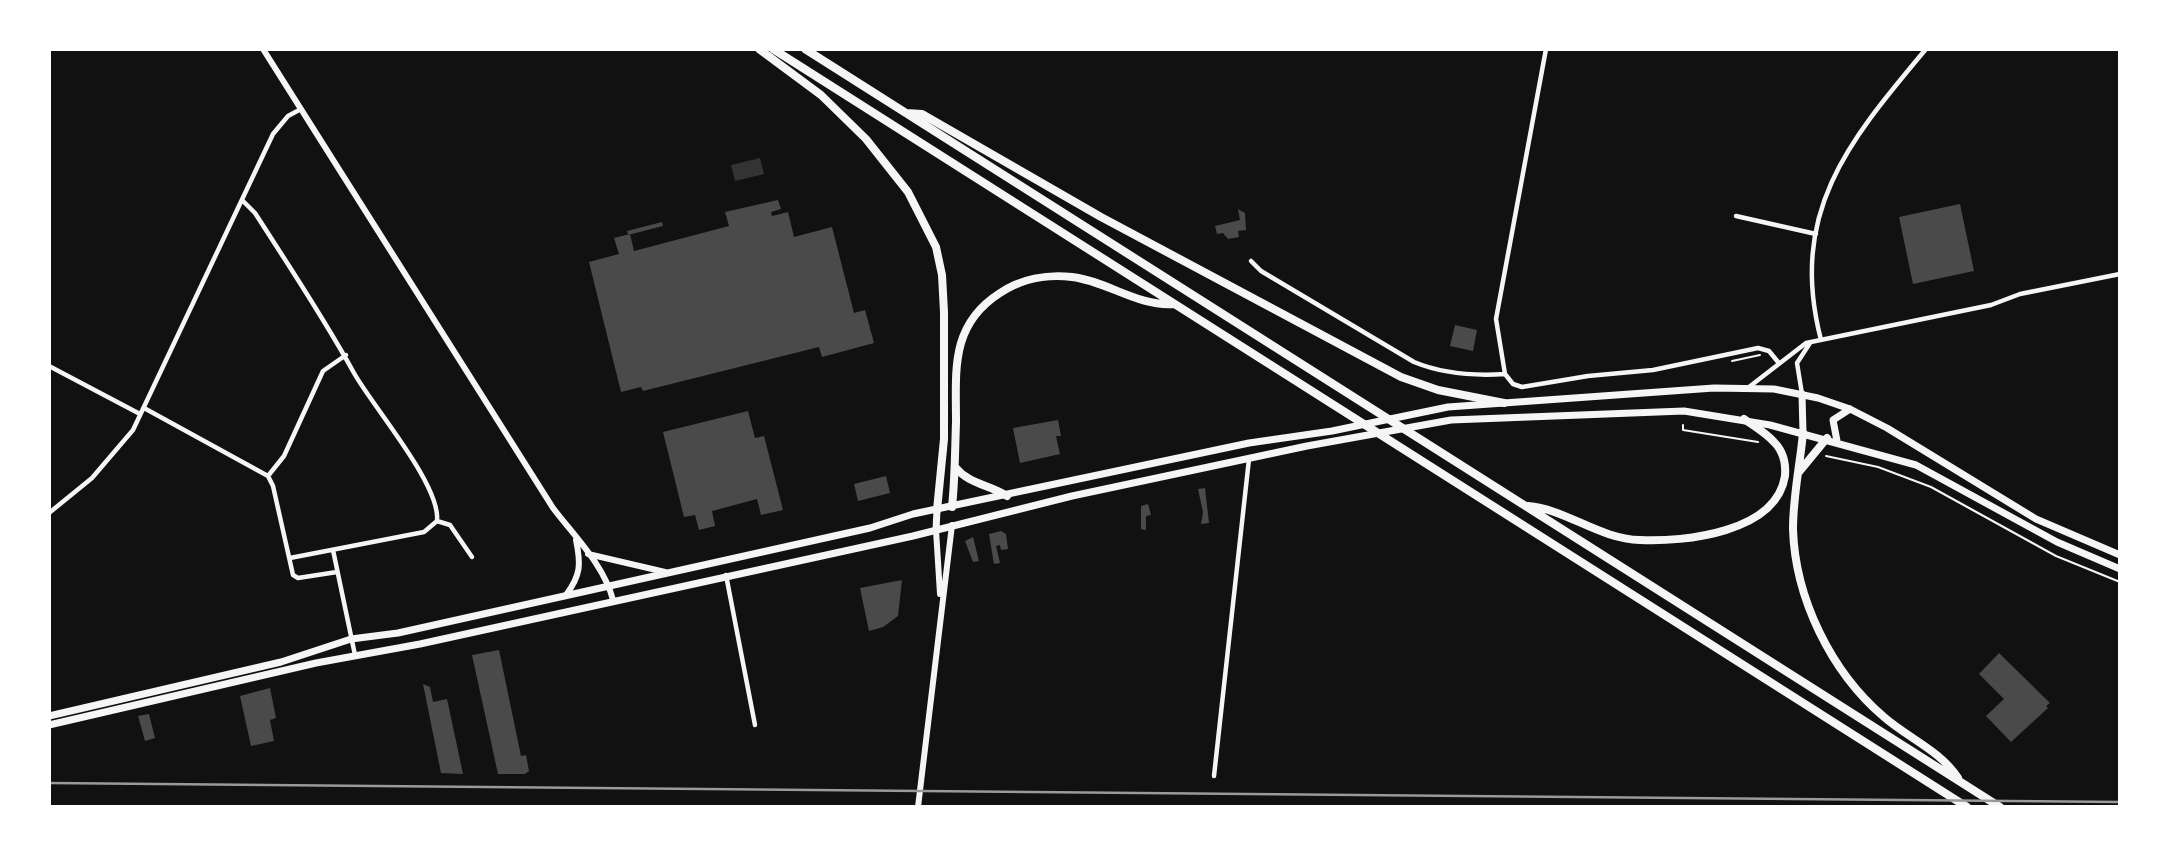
<!DOCTYPE html>
<html>
<head>
<meta charset="utf-8">
<style>
  body { margin:0 }
  #map { position:relative; width:2169px; height:856px; overflow:hidden; background:#111; font-family:"Roboto Serif",serif }
  canvas { display:block }
  .frame { position:absolute; inset:0; border:51px solid #fff; pointer-events:none }
</style>
</head>
<body>
<div id="map">
<canvas width="2169" height="856"></canvas>
<div class="frame"></div>
</div>
<script>
const context = document.querySelector('canvas').getContext('2d');
context.lineJoin = 'round';
function paint(path, color) { context.fillStyle = color; context.fill(path, 'evenodd'); }
function stroke(path, color, width, dash) { context.strokeStyle = color; context.lineWidth = width; context.lineCap = dash ? 'butt' : 'round'; context.setLineDash(dash || []); context.stroke(path); }
const water = new Path2D(`
  M760,158L764,174L735,181L731,165Z`);
const building = new Path2D(`
  M778,200L781,209L771,212L772,216L788,212L794,237L832,227L854,313L865,310L874,343L822,357L819,347L643,391L641,387L621,392L589,262L619,254L614,238L630,234L634,251L729,226L725,212Z
  M1960,204L1974,271L1913,284L1899,217Z
  M1238,209L1245,213L1246,230L1238,231L1239,237L1228,239L1223,233L1217,234L1215,226L1240,220Z
  M662,222L663,226L628,235L627,231Z
  M1455,325L1477,330L1473,351L1450,346Z
  M748,411L755,438L764,436L783,510L761,515L757,499L712,511L715,526L699,530L695,515L684,517L663,432Z
  M1058,420L1061,436H1056L1060,454L1020,463L1013,428Z
  M886,476L890,493L858,501L854,484Z
  M1205,488L1209,523L1201,524L1203,512L1198,489Z
  M1148,504L1151,515L1146,516V530L1141,529V506Z
  M1001,531L1006,534L1008,549L1001,550L1000,545L996,546L1000,563L994,564L989,534Z
  M973,537L979,561L973,562L965,541Z
  M902,580L898,616L883,627L869,631L860,588Z
  M499,650L521,756L526,755L529,771L525,774H498L472,655Z
  M1999,653L2050,703L2046,706L2048,708L2011,742L1986,716L2004,699L1979,674Z
  M423,684L430,687L433,702L447,699L463,774L441,773Z
  M270,688L276,718L270,720L274,741L251,746L240,696Z
  M149,714L155,738L145,741L138,716Z`);
const path = new Path2D(`
  M1732,361L1760,355
  M1683,425V430L1758,442
  M1826,456L1878,467L1931,487L2056,556L2120,582`);
const minor = new Path2D(`
  M242,200L255,213C289,266 324,318 354,373C373,407 441,485 437,521L424,532L290,558
  M1736,216L1816,234
  M1251,261L1261,271L1414,362C1443,374 1474,376 1505,374
  M1821,340C1788,212 1849,141 1926,49
  M49,366L140,414
  M1505,374L1496,319L1546,49
  M1505,374L1513,384L1522,387L1588,376L1653,370L1758,348L1769,351L1778,362
  M1749,387L1806,343L1991,305L2020,294L2120,274
  M1802,394L1797,363L1810,343
  M144,408L268,476L273,486L293,575L298,578L337,572
  M268,476L284,456L323,371L346,355
  M49,513L92,478L133,430L273,134L288,116L301,109
  M437,521L450,525L472,557
  M333,550L355,655
  M726,575L755,725
  M1214,776L1249,459`);
const secondary = new Path2D(`
  M263,49L553,508C575,537 604,565 613,600
  M936,530L940,594
  M588,554L665,572
  M566,595C581,575 581,564 576,540
  M918,807L952,525`);
const primary = new Path2D(`
  M1802,394L1803,433
  M1837,441L1833,420L1850,409
  M936,530L937,510
  M49,716L281,662L351,639L398,633L870,528L913,514L1249,443L1332,431L1448,407L1714,388L1774,389L1818,398L1850,409L1887,428L2036,519L2120,555
  M49,725L316,663L420,644L913,536L1072,496L1307,446L1451,420L1684,411L1770,425L1916,465L2057,542L2120,569`);
const motorway = new Path2D(`
  M759,49L821,95L866,139L908,192L936,247L942,275L944,312V439L937,510
  M773,49L1967,807
  M805,49L2000,807
  M906,113L922,114L1101,217L1401,377L1438,390L1504,403
  M1803,433C1800,465 1793,496 1793,529C1795,598 1831,672 1884,717C1908,738 1941,751 1958,778
  M955,467C970,485 989,484 1007,496
  M1799,472L1827,438
  M1528,506C1566,509 1599,539 1640,540C1684,542 1776,533 1785,476C1786,464 1783,451 1774,442C1766,433 1754,426 1744,419
  M952,507C955,479 955,450 956,422C956,370 950,325 1000,293C1021,279 1047,274 1072,277C1107,281 1138,307 1174,304`);
const rail = new Path2D(`
  M49,783L2120,802`);
paint(water, '#333');
paint(building, '#4a4a4a');
stroke(path, '#f5f5f5', 2);
stroke(minor, '#f5f5f5', 4.5);
stroke(secondary, '#f5f5f5', 6);
stroke(primary, '#f5f5f5', 7);
stroke(motorway, '#f5f5f5', 8);
stroke(rail, '#9a9a9a', 2.5);
</script>
</body>
</html>
